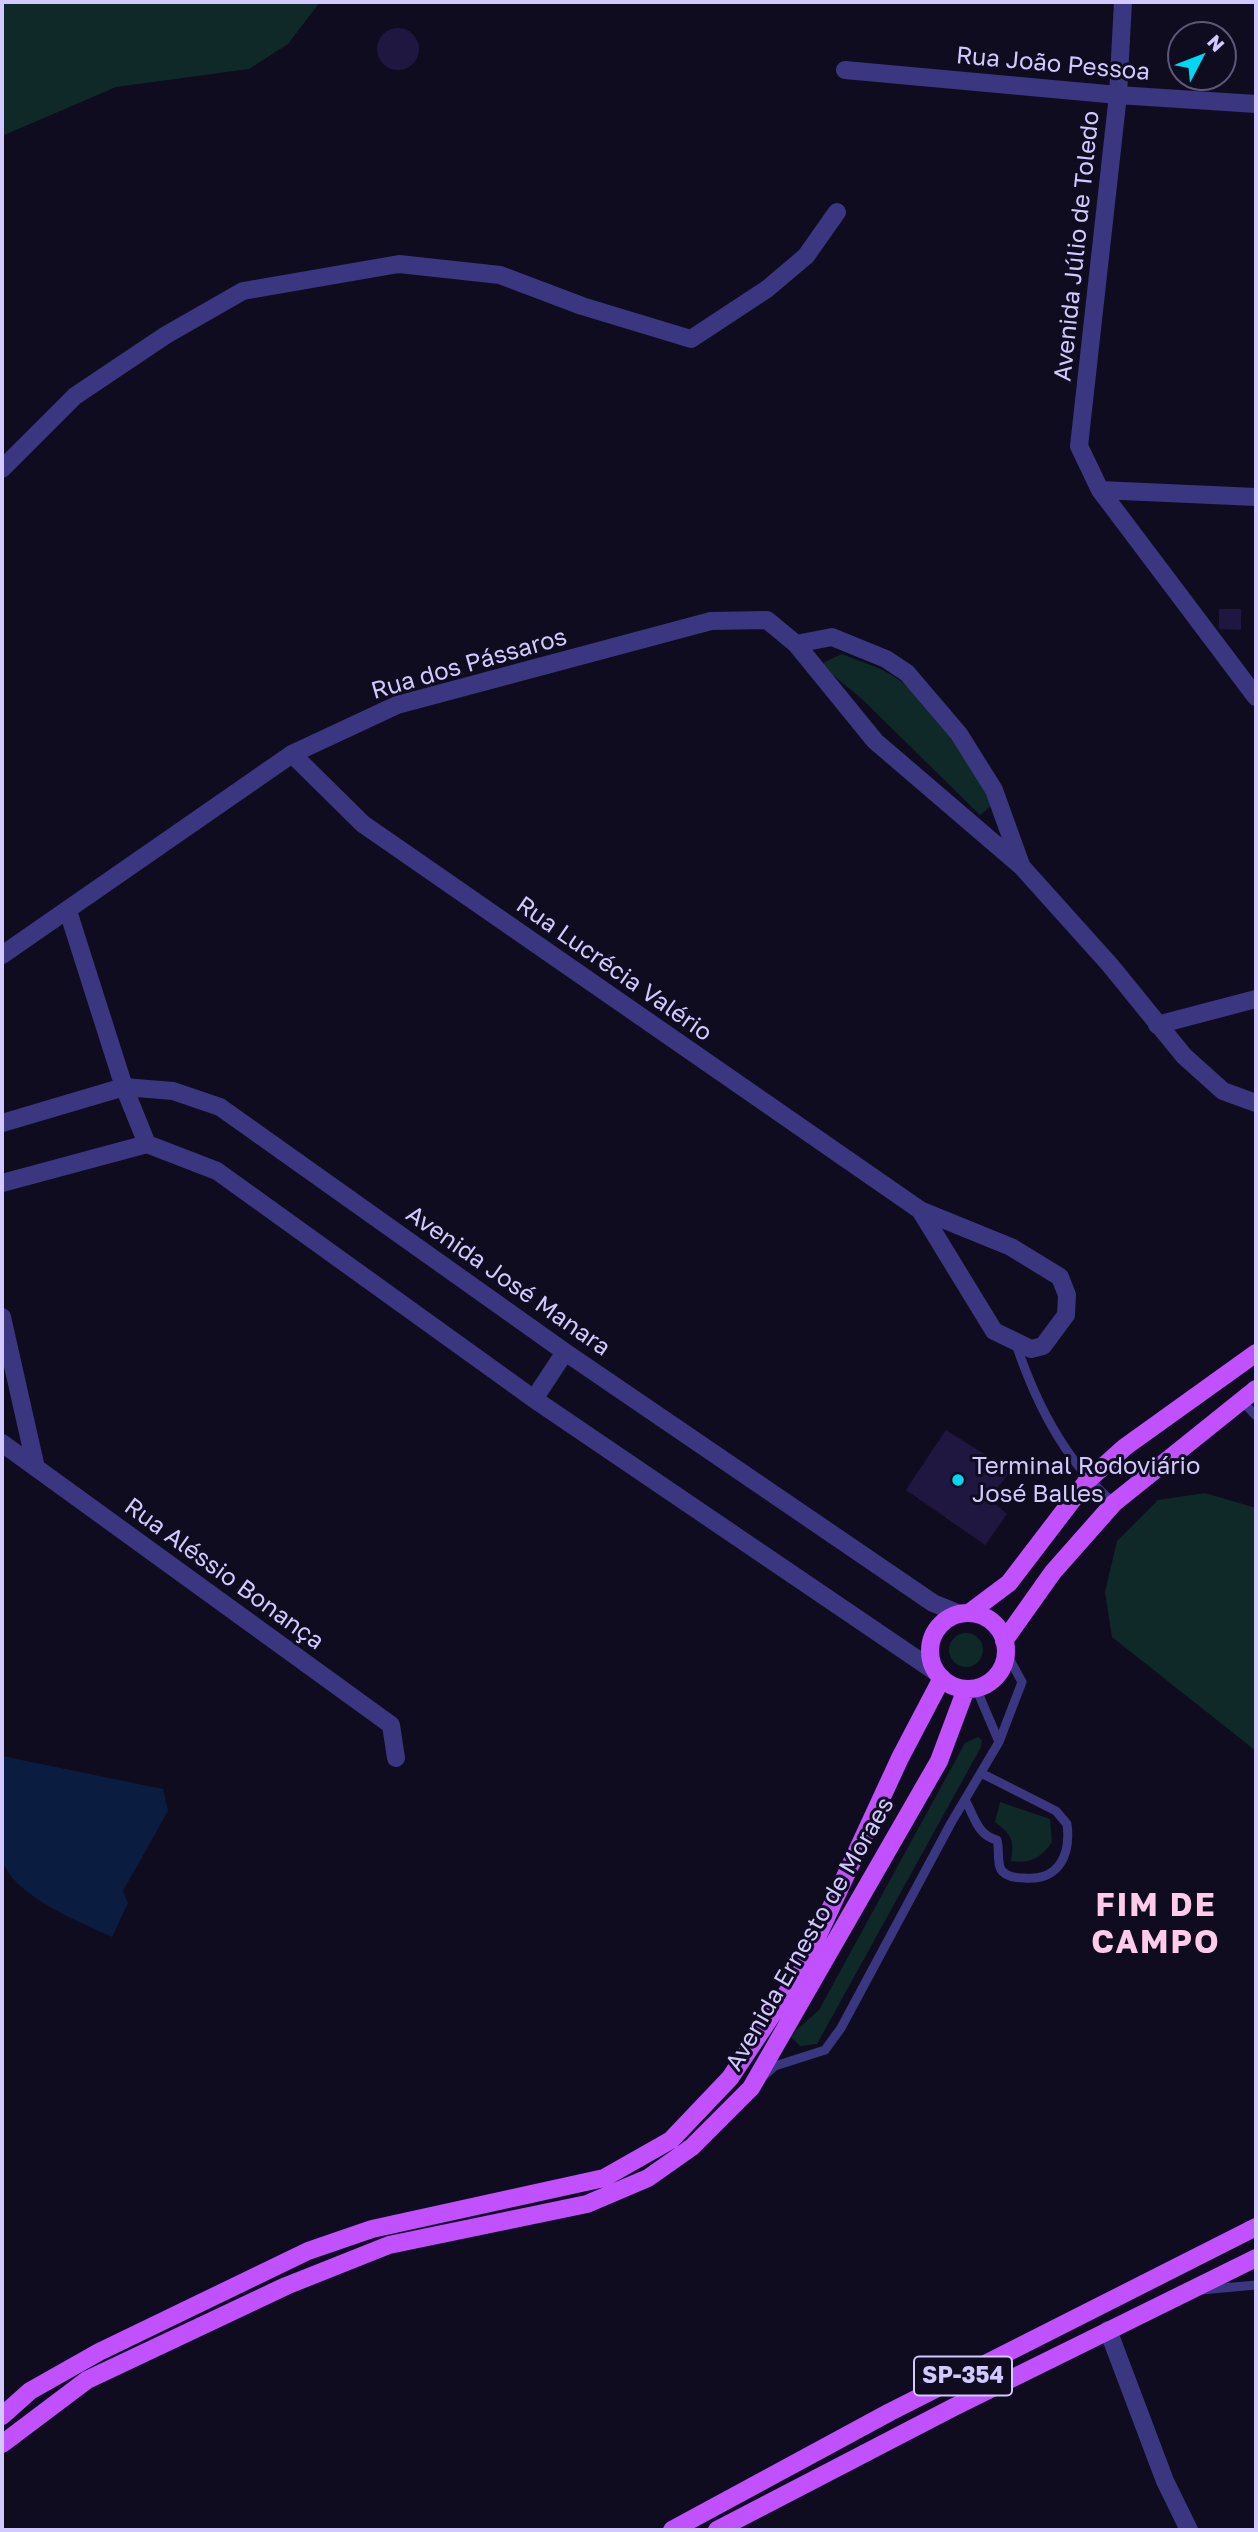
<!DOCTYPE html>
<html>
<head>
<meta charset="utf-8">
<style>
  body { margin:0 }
  #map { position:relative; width:1258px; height:2532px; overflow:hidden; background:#0f0c1f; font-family:"Golos Text",sans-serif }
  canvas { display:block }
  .frame { position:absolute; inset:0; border:4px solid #d1c9ff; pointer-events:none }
  .north { position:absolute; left:1167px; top:21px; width:70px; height:70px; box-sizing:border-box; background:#0f0c1f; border:2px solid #5d5879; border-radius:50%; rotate:48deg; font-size:19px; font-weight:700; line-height:28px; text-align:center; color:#d1c9ff }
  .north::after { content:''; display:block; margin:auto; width:24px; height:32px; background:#00d7f4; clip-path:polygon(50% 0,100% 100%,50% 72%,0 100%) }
</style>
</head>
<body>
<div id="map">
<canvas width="1258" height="2532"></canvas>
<div class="frame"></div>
<div class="north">N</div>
</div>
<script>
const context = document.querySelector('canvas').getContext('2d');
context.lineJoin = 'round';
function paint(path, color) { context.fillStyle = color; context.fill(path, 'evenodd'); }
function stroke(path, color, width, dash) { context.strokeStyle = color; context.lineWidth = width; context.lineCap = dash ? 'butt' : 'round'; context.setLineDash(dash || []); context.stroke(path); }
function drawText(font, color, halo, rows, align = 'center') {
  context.font = font + ' "Golos Text",sans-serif'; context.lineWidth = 6; context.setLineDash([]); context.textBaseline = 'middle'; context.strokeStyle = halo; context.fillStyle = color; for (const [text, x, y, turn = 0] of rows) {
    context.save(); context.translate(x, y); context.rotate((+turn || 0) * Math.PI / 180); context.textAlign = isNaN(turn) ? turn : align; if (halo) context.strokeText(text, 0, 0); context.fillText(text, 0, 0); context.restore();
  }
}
const green = new Path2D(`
  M2,2H320L288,44L249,69L116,87L2,136Z
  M842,654C858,661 878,666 893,676C938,704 968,759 992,805L980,815L863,700L820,664Z
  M1205,1493L1256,1508V1751L1112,1637L1105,1592L1117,1541L1158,1500Z
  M949 1650a17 17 0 1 1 34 0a17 17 0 1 1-34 0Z
  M978,1737L982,1740L981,1747L817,2044L800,2046L790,2036L819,2010L965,1743Z
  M1000,1802L1050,1819L1052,1842C1041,1858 1030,1864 1011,1861C1015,1840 1011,1834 995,1822Z`);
const water = new Path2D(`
  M2,1756L163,1789L168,1811L123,1891L128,1903L112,1937C80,1922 18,1898 3,1863C0,1851 2,1775 2,1756Z`);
const building = new Path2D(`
  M377 49a21 21 0 1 1 42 0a21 21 0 1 1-42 0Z
  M1219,609H1241V630L1219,629Z
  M946,1430L1011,1471L989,1498L1007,1514L985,1545L906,1490Z`);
const service = new Path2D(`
  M1016,1344C1036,1404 1065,1462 1114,1503
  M1241,1400L1256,1416
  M976,1688L999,1742
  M965,1800C975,1817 977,1835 997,1840C1000,1850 996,1866 1003,1872C1008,1877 1017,1878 1024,1878C1059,1881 1071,1855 1067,1824L1056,1811L981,1773
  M765,2075L775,2066L825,2050L841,2028L951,1823L999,1742L1022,1682L1005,1651
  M1201,2290L1256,2285`);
const minor = new Path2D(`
  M1123,2L1118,95L1079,446L1100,490L1256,697
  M845,70L1118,95L1256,104
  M2,469L75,396L166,335L243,291L399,264L500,275L582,306L691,339L767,289L806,256L837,212
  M1100,490L1256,497
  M796,644L832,637L886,659L907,673L959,734L994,790L1021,865
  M292,754L363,824L920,1210L1011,1247L1060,1277L1067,1295L1066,1315L1043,1346L1031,1349L994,1331L920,1210
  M68,911L124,1087L147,1144
  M2,955L292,754L397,705L711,621L767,620L796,644L875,741L1022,867L1110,965L1184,1056L1223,1091L1256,1103
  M1157,1025L1256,999
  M2,1123L124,1087L173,1091L220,1107L565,1352L933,1603L960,1614
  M2,1183L147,1144L217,1171L534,1399L936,1672
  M2,1317L36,1468
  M534,1399L565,1352
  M2,1443L391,1725L396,1758
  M1108,2330L1165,2481L1189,2530`);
const primary = new Path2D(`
  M969,1613L1009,1583L1087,1481L1125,1447L1256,1353
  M930 1651a38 38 0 1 1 76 0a38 38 0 1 1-76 0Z
  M1004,1641L1053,1572L1114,1503L1256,1389
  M2,2416L30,2391L99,2352L308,2251L372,2229L604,2178L671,2140L730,2078L802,1970L900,1758L942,1678
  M2,2444L87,2380L286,2286L389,2245L587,2204L648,2178L692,2147L751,2088L939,1761L966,1689
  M672,2530L890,2412L1256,2227
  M717,2530L954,2407L1256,2258`);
const markers = [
  [958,1480,7,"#00d7f4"]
];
const shields = [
  [963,2376,98]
];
const shieldNames = [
  ["SP-354",963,2376]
];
const streetNames = [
  ["Rua João Pessoa",1053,64,5],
  ["Avenida Júlio de Toledo",1077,246,-84],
  ["Rua dos Pássaros",469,664,-16],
  ["Rua Lucrécia Valério",614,969,35],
  ["Avenida José Manara",508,1281,35],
  ["Rua Aléssio Bonança",224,1574,36],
  ["Avenida Ernesto de Moraes",810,1934,-60]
];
const poiNames = [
  ["Terminal Rodoviário",972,1466],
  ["José Balles",972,1494]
];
const districtNames = [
  ["FIM DE",1156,1906],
  ["CAMPO",1156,1943]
];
paint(green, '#0f2928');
paint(water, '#0a1d40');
paint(building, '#201740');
stroke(service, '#3a367f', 9);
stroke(minor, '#3a367f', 18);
stroke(primary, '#c150ff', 18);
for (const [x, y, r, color] of markers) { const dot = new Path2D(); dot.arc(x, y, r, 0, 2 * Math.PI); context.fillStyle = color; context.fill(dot); stroke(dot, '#0f0c1f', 2.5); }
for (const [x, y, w] of shields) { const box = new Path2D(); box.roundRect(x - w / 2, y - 19.5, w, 39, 5); context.fillStyle = '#0f0c1f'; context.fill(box); stroke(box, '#d1c9ff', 2); }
drawText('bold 23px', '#d1c9ff', null, shieldNames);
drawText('24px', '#d1c9ff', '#0f0c1f', streetNames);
drawText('24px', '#d1c9ff', '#0f0c1f', poiNames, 'left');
context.letterSpacing = '2px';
drawText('bold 32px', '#ffcbeb', '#0f0c1f', districtNames);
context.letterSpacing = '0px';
</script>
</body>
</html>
